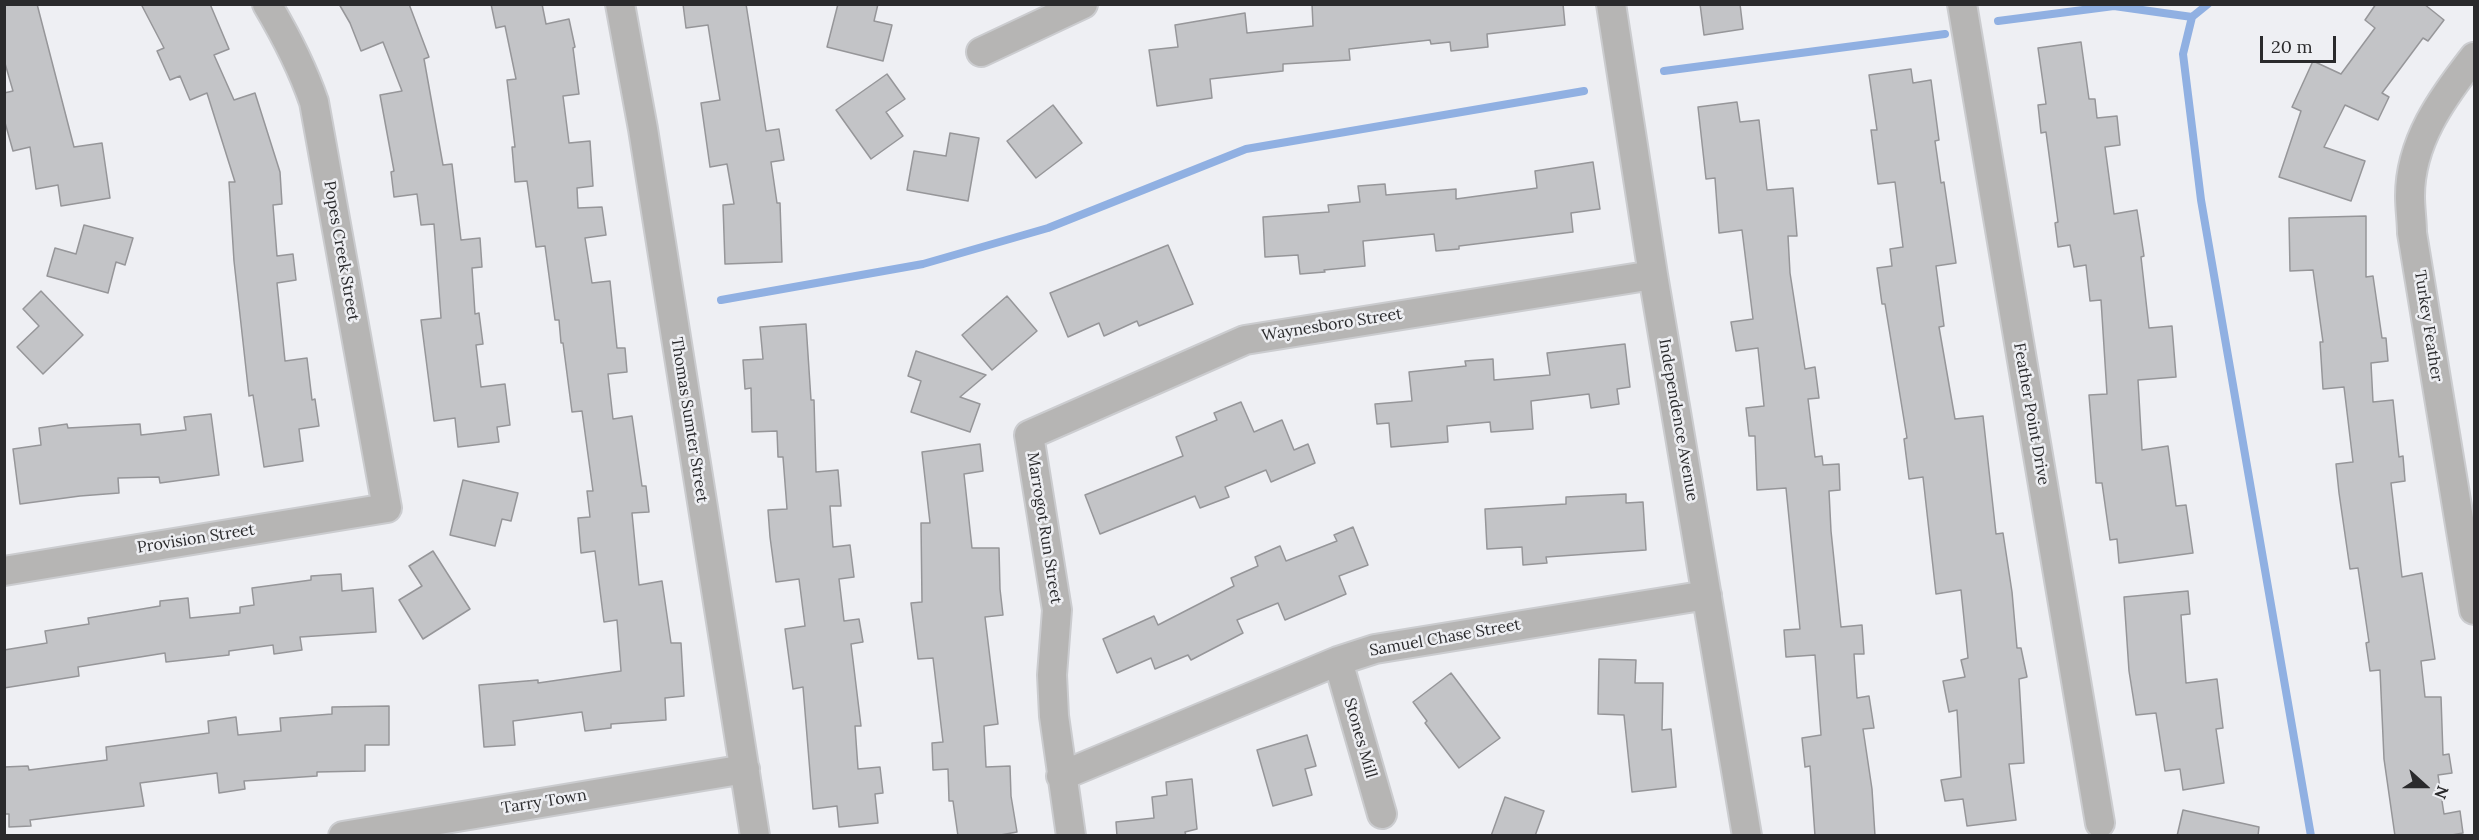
<!DOCTYPE html>
<html>
<head>
<meta charset="utf-8">
<style>
  body { margin:0 }
  #map { position:relative; width:2479px; height:840px; overflow:hidden; background:#eeeff3; font-family:Lora,serif }
  canvas { display:block }
  .frame { position:absolute; inset:0; border:6px solid #2a2a2c; pointer-events:none }
  .north { position:absolute; left:2395px; top:756px; width:60px; height:60px; -webkit-text-stroke:4px #eeeff3; paint-order:stroke; rotate:111deg; font-size:16px; font-weight:700; line-height:24px; text-align:center; color:#2a2a2c }
  .north::after { content:''; display:block; margin:auto; width:21px; height:27px; background:#2a2a2c; clip-path:polygon(50% 0,100% 100%,50% 72%,0 100%) }
  .scale { position:absolute; left:2260px; top:36px; width:76px; height:27px; box-sizing:border-box; border:3px solid #2a2a2c; border-top:0; padding-left:8px; font-size:18px; line-height:21px; white-space:nowrap; color:#2a2a2c; -webkit-text-stroke:4px #eeeff3; paint-order:stroke }
</style>
</head>
<body>
<div id="map">
<canvas width="2479" height="840"></canvas>
<div class="frame"></div>
<div class="north">N</div>
<div class="scale">20 m</div>
</div>
<script>
const context = document.querySelector('canvas').getContext('2d');
context.lineJoin = 'round';
function stroke(path, color, width, dash) { context.strokeStyle = color; context.lineWidth = width; context.lineCap = dash ? 'butt' : 'round'; context.setLineDash(dash || []); context.stroke(path); }
function paint(path, color) { context.fillStyle = color; context.fill(path, 'evenodd'); }
function drawText(font, color, halo, rows, align = 'center') {
  context.font = font + ' Lora,serif'; context.lineWidth = 5; context.setLineDash([]); context.textBaseline = 'middle'; context.strokeStyle = halo; context.fillStyle = color; for (const [text, x, y, turn = 0] of rows) {
    context.save(); context.translate(x, y); context.rotate((+turn || 0) * Math.PI / 180); context.textAlign = isNaN(turn) ? turn : align; if (halo) context.strokeText(text, 0, 0); context.fillText(text, 0, 0); context.restore();
  }
}
const stream = new Path2D(`
  M2208,4L2192,17L2183,54L2201,200L2311,836
  M1998,21L2114,6L2192,17
  M1664,71L1945,34
  M721,300L923,264L1048,228L1246,149L1584,91`);
const building = new Path2D(`
  M4,4H37L74,147L102,143L110,198L61,206L58,185L36,189L30,147L13,151L4,119V93L13,91L4,60Z
  M141,4H210L229,49L214,55L234,100L255,93L280,172L282,204L273,205L277,256L293,254L296,280L277,283L285,361L307,358L312,400L315,399L319,426L299,429L303,461L264,467L253,395L249,396L234,261L229,182H235L207,93L190,100L180,76L170,80L157,51L164,48Z
  M339,4H409L429,57L424,59L443,165L452,164L461,240L480,238L482,267L472,268L475,314L479,313L483,344L476,345L481,387L505,384L510,425L497,427L499,442L458,447L455,418L434,421L421,320L441,318L434,224L421,225L417,194L394,197L391,172L394,171L380,95L402,91L383,42L361,51L350,23Z
  M491,4H542L546,24L569,19L575,47L573,48L579,94L563,96L569,143L590,141L593,186L577,188L578,208L602,207L606,235L585,238L592,283L610,281L617,348H625L627,372L608,374L613,419L632,416L642,486H646L649,512L632,513L639,585L662,581L671,643H681L684,696L665,698L666,720L611,724V728L585,731L582,712L513,721L515,745L484,747L479,685L538,680V683L621,671L617,620L604,622L595,551L581,553L578,518L590,517L587,491H593L582,411L572,412L563,343H561L559,320H555L545,246L536,247L527,181L515,182L512,147H515L507,80L516,79L505,26L496,28Z
  M683,4H746L766,131L779,129L784,160L771,162L777,203H780L782,262L725,264L723,205L734,204L727,164L710,167L701,103L720,100L713,57L708,25L686,28Z
  M838,4H878L874,21L892,25L883,61L827,47Z
  M1312,4H1563L1565,25L1487,34L1488,47L1451,51L1450,42L1431,44L1430,40L1349,49L1350,60L1283,64V71L1210,79L1212,98L1157,106L1149,50L1178,47L1175,25L1245,13L1247,33L1313,26Z
  M1700,4H1740L1743,29L1704,35Z
  M2376,4H2424L2444,20L2428,41L2423,38L2382,93L2389,97L2378,120L2345,105L2324,147L2365,161L2351,201L2279,177L2301,111L2292,107L2313,61L2341,74L2375,28L2365,20Z
  M2081,42L2089,99H2095L2097,118L2117,116L2120,145L2105,147L2114,214L2137,210L2144,256L2141,257L2149,328L2172,326L2176,377L2138,380L2142,450L2168,446L2176,506L2186,505L2193,553L2119,563L2117,539L2110,540L2102,483H2096L2089,395L2107,394L2101,300L2090,301L2086,265L2074,267L2070,245L2058,247L2055,223L2058,222L2046,132L2041,133L2038,105L2046,104L2038,48Z
  M1911,69L1913,83L1931,80L1939,140L1935,141L1941,183L1944,182L1956,263L1936,266L1944,326L1939,327L1955,419L1983,416L1996,534L2003,533L2012,592L2017,648H2021L2027,677L2019,679L2024,763L2009,764L2016,820L1967,826L1963,799L1945,801L1941,780L1961,777L1957,710L1949,712L1943,681L1965,677L1961,660L1968,658L1961,590L1936,594L1923,477L1909,479L1904,439L1907,438L1885,304H1882L1877,268L1892,266L1890,249L1903,247L1895,182L1878,184L1871,130H1877L1869,75Z
  M887,74L905,99L886,112L903,136L871,159L836,110Z
  M1737,102L1740,122L1759,120L1767,190L1793,188L1797,236H1788L1790,273L1805,369L1815,367L1819,398L1808,399L1815,457L1822,456L1823,465L1839,464L1840,490L1829,491L1831,531L1841,627L1862,625L1864,654H1854L1857,698L1869,696L1874,728L1863,729L1872,789L1875,836H1815L1810,766L1805,767L1802,738L1821,735L1815,655L1786,657L1784,630L1800,629L1786,488L1757,490L1755,436H1749L1746,408L1764,406L1758,348L1736,351L1731,322L1753,319L1742,230L1719,233L1715,178L1706,179L1698,107Z
  M1053,105L1082,143L1036,178L1007,141Z
  M950,133L979,138L968,201L907,190L914,151L946,156Z
  M1593,162L1600,209L1571,213L1573,232L1459,246V249L1436,251L1434,234L1363,241L1365,266L1324,270L1325,272L1300,274L1298,255L1265,257L1263,217L1329,212L1328,205L1360,202L1358,186L1385,184L1386,195L1456,189V199L1537,188L1535,171Z
  M2366,216V277L2373,276L2382,338H2386L2388,361L2371,363L2373,402L2393,400L2399,457L2403,456L2405,481L2391,483L2402,577L2422,573L2435,659L2421,661L2425,697H2441L2443,755L2449,754L2452,773L2438,775L2444,814L2460,811L2463,833L2446,836H2395L2384,759L2380,670L2370,671L2366,643L2369,642L2358,568L2350,569L2339,493L2336,464L2353,462L2344,387L2323,389L2320,342H2323L2313,270L2290,271L2289,218Z
  M84,225L133,238L125,265L116,262L108,293L47,276L55,248L76,254Z
  M1168,245L1193,304L1139,326L1137,321L1104,336L1099,323L1068,337L1050,293Z
  M41,291L83,335L43,374L17,347L39,326L23,309Z
  M1007,296L1037,331L992,370L962,335Z
  M806,324L811,400H814L816,472L838,470L841,506H830L833,547L850,545L854,577L839,579L844,621L859,619L863,642L851,644L861,726H855L858,769L880,767L883,793L875,794L878,823L839,827L837,806L813,809L803,687L793,689L785,629L805,626L799,579L776,582L770,537L768,510L787,509L783,457H778L777,431L752,432L751,388L745,389L743,360L763,359L760,327Z
  M1625,344L1630,387L1617,389L1619,404L1591,408L1589,394L1531,401L1533,429L1491,432L1490,422L1447,426L1448,442L1391,447L1389,423L1377,424L1375,404L1412,401L1409,372L1466,366L1465,361L1493,359L1494,380L1550,375L1547,353Z
  M916,351L986,375L960,397L980,404L970,432L911,412L921,381L908,376Z
  M1241,402L1254,432L1282,420L1294,450L1308,444L1315,463L1271,482L1266,470L1225,487L1229,497L1200,508L1195,496L1100,534L1085,495L1183,456L1176,437L1217,420L1214,413Z
  M211,414L219,475L160,483L159,477L118,478L119,493L80,496L20,504L13,449L41,445L39,428L67,424L68,428L140,424L141,435L186,430L184,417Z
  M980,444L983,471L964,474L972,548H999L1000,589L1003,615L985,617L998,724L984,726L986,767L1010,766L1011,796L1017,832L995,836H958L953,801H949L948,769L933,770L932,743L943,742L933,658L918,659L911,603L922,602L921,523H930L922,452Z
  M463,480L518,493L511,521L502,519L495,546L450,535Z
  M1626,494V503L1643,502L1646,550L1546,557L1547,563L1523,565L1522,547L1487,549L1485,509L1566,504V497Z
  M1353,527L1368,565L1339,576L1346,594L1285,620L1278,603L1237,620L1243,633L1191,660L1188,655L1155,669L1151,658L1117,673L1103,639L1154,616L1158,625L1234,586L1231,578L1258,566L1255,557L1280,546L1286,561L1337,541L1334,535Z
  M433,551L470,609L423,639L399,600L422,586L409,566Z
  M341,574L342,591L373,588L376,632L300,637L302,650L274,654L273,645L229,651V655L166,662L165,653L78,667L79,676L4,688V650L47,643L45,631L89,624L88,618L160,606V601L188,598L190,618L240,613V607L254,605L252,588L311,580V576Z
  M2188,591L2190,614L2181,615L2186,683L2217,679L2223,728L2216,729L2224,783L2183,790L2180,769L2165,771L2156,713L2136,715L2129,671L2124,597Z
  M1599,659L1636,660L1635,683H1663L1662,730L1671,729L1676,787L1632,792L1624,715L1598,714Z
  M1451,673L1500,738L1459,768L1425,723L1427,721L1413,702Z
  M389,706V745H365V771L317,772V776L244,781L245,789L219,793L217,773L140,783L144,806L30,820L31,826L9,827V814H4V767L28,766L29,770L107,760L106,747L209,733L208,721L236,717L238,735L281,731L280,718L332,714V707Z
  M1307,735L1316,766L1305,769L1312,795L1273,806L1257,750Z
  M1192,779L1197,829L1185,832L1186,836H1117L1116,822L1154,818L1152,797L1167,795L1166,782Z
  M1505,797L1544,811L1535,836H1491Z
  M2183,810L2259,827L2258,836H2177Z`);
const minor = new Path2D(`
  M620,4L643,129L755,836
  M1611,4L1653,275L1747,836
  M1962,4L2100,823
  M981,52L1083,4
  M2474,57C2442,98 2410,142 2410,196C2410,209 2412,221 2412,233L2474,610
  M4,571L387,508L314,102C302,67 286,36 267,4
  M1338,661L1382,814
  M1061,776L1338,661L1375,649L1707,595
  M343,836L745,769
  M1071,836L1054,716L1052,675L1057,610L1029,435L1245,340L1653,275`);
const streetNames = [
  ["Popes Creek Street",341,251,80],
  ["Waynesboro Street",1332,325,-9],
  ["Turkey Feather",2428,326,81],
  ["Feather Point Drive",2031,414,80],
  ["Thomas Sumter Street",689,420,81],
  ["Independence Avenue",1678,420,80],
  ["Marrogot Run Street",1044,528,81],
  ["Provision Street",196,539,-9],
  ["Samuel Chase Street",1445,638,-10],
  ["Stones Mill",1360,738,74],
  ["Tarry Town",544,802,-9]
];
stroke(stream, '#90b0e2', 8);
paint(building, '#c3c4c7');
stroke(building, '#969699', 1.5);
stroke(minor, '#cbcccf', 32);
stroke(minor, '#b6b5b4', 28);
drawText('16px', '#2a2a2c', '#eeeff3', streetNames);
</script>
</body>
</html>
